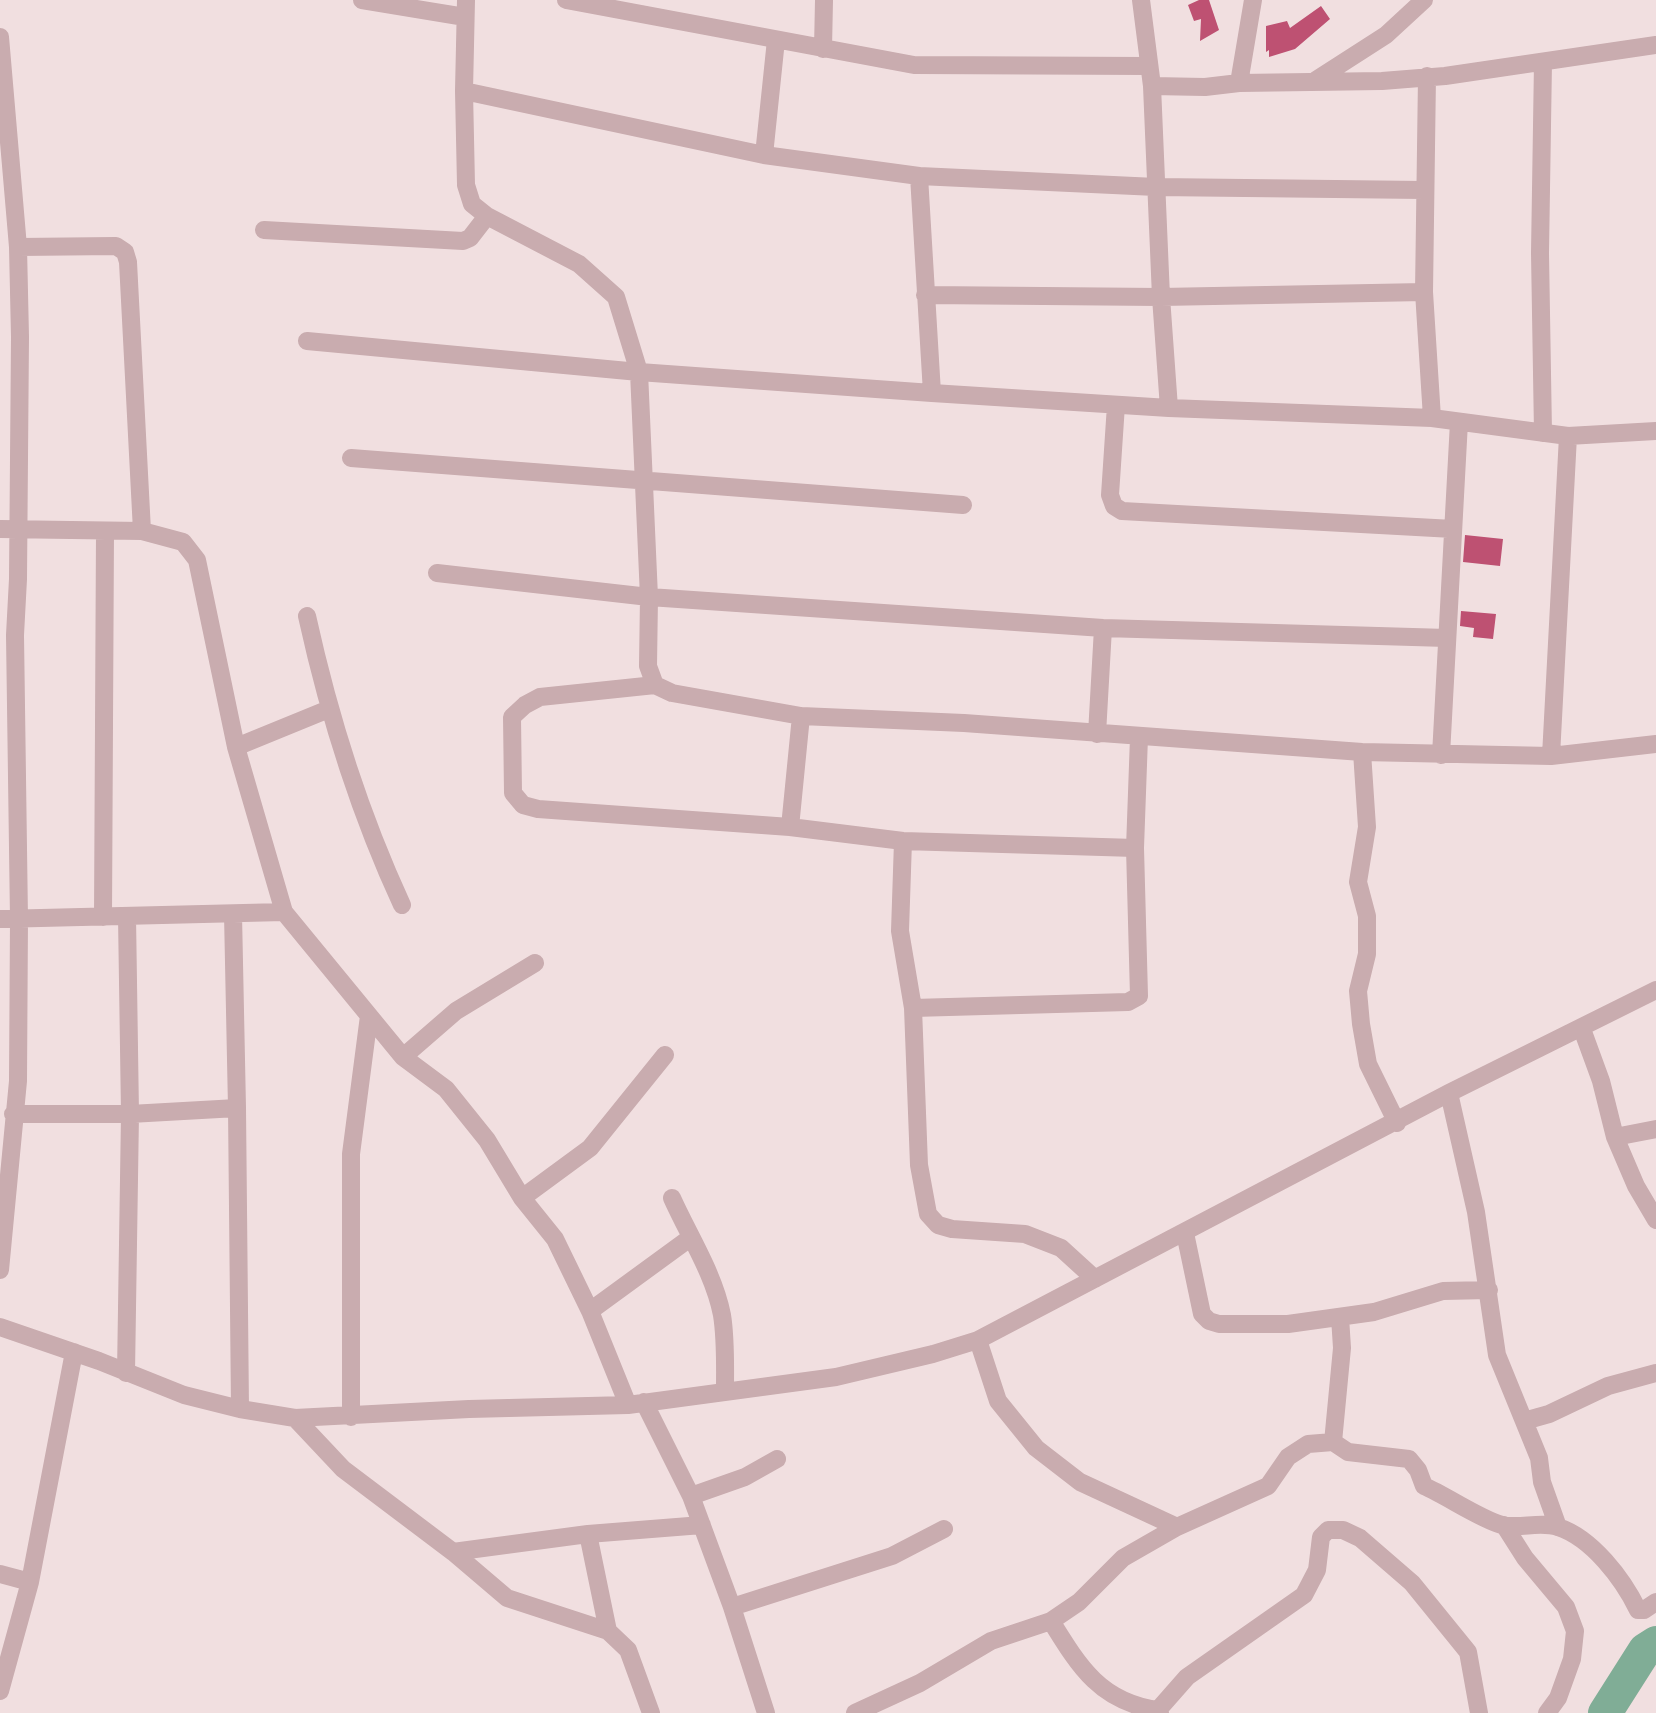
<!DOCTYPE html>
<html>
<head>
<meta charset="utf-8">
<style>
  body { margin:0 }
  canvas { display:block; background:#f1dfe0 }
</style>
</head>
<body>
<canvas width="1656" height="1713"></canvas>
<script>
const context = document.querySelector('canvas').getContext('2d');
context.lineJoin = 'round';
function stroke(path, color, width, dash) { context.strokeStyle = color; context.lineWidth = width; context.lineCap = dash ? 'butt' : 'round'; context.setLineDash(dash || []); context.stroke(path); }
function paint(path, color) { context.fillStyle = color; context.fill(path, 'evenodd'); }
const river = new Path2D(`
  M1605,1713L1645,1650L1656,1643`);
const building = new Path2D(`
  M1199,0H1209L1219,30L1200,41L1201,19L1194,21L1188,5Z
  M1321,6L1330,19L1295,49L1269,57V50L1266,52V26L1287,21L1290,28Z
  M1465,535L1503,539L1500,566L1463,562Z
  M1461,611L1496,614L1493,639L1473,637L1474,628L1460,626Z`);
const minor = new Path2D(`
  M362,0L465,17
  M466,0L464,91L466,185L472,204L487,216L579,264L616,297L639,372L649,597L648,666L655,685L672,693L801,716L964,723L1362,752L1551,756L1656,744
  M566,0L914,65L1149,66
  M1141,0L1152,86L1161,297L1169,408
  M0,37L18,247L20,337L18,579L15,635L19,919L18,1081L0,1270
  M823,49L824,0
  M1427,76L1424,292L1432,418
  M1316,80L1386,35L1424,0
  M1239,83L1253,0
  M1152,86L1205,87L1239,83L1382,81L1445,76L1656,45
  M464,91L764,155L919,176
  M764,155L776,40
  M264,230L463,241L470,238L487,216
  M18,247L116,246L125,252L128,262L142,531
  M925,295L1161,297L1424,292
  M307,341L639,372L932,393L1169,408L1432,418L1568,436L1656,431
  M932,393L919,176L1156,187L1424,190
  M1116,405L1110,495L1114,506L1122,511L1453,529
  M1543,433L1540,253L1543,62
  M351,458L963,505
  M0,529L142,531L183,542L197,560L236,747L284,912L403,1057L446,1089L487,1140L522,1198L555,1239L590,1311L628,1405
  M437,573L649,597L1103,628L1447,638
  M307,616C329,716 359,812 402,905
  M655,685L540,697L525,705L512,717L513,793L523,805L538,809L790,827L903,841L1135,848
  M1097,734L1103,628
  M236,747L329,709
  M1362,752L1367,827L1358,882L1367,916V954L1358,991L1361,1024L1368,1064L1397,1123
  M1441,755L1459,422
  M1551,756L1568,436
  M790,827L801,716
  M903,841L900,931L913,1008L919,1165L928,1214L938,1225L952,1229L1025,1234L1061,1248L1095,1279
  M233,914L237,1108L240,1409
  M103,917L105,531
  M0,919L284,912
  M913,1008L1128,1002L1139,996L1135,848L1139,737
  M1582,1029L1601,1081L1615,1137L1636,1186L1656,1220
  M403,1057L456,1011L535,963
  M1449,1093L1476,1212L1497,1355L1539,1458L1542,1482L1558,1527
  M13,1114H130L237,1108
  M1615,1137L1656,1129
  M522,1198L590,1148L665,1055
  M672,1198C689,1236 714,1274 722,1315C726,1340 725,1366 725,1391
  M1185,1233L1202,1314L1209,1321L1219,1324H1288L1374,1312L1443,1291L1489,1290
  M590,1311L690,1238
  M0,1327L99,1361L184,1395L240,1409L295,1418L469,1409L628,1405L836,1377L933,1354L978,1340L1449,1093L1656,990
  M978,1340L998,1401L1036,1448L1080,1482L1177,1527
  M126,1373L130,1114L127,916
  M644,1402L691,1496L732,1607L766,1713
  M351,1417V1154L369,1016
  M295,1418L343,1469L453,1552L507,1598L608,1631L628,1650L651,1713
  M1524,1421L1549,1414L1608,1386L1656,1373
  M1333,1442L1342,1348L1340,1317
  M691,1496L745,1477L777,1459
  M1504,1525L1525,1558L1566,1607L1575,1631L1572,1659L1558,1698L1547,1713
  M588,1534L608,1631
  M453,1552L588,1534L702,1525
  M0,1574L30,1582
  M732,1607L892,1556L944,1529
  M1051,1621C1080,1668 1101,1702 1158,1710L1160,1713
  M0,1691L30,1582L74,1352
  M1158,1710L1187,1677L1304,1595L1317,1570L1321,1537L1328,1530H1343L1360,1538L1412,1583L1468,1652L1479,1713
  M855,1713L920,1683L991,1641L1051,1621L1079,1602L1123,1558L1177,1527L1268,1486L1288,1457L1308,1444L1333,1442L1348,1452L1409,1459L1418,1470L1424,1486C1447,1496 1480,1519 1502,1525C1520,1529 1540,1521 1558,1527C1592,1538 1623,1579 1638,1610H1644L1656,1602`);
stroke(river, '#80ad96', 34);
paint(building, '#be5172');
stroke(minor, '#c9acaf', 18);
</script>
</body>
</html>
